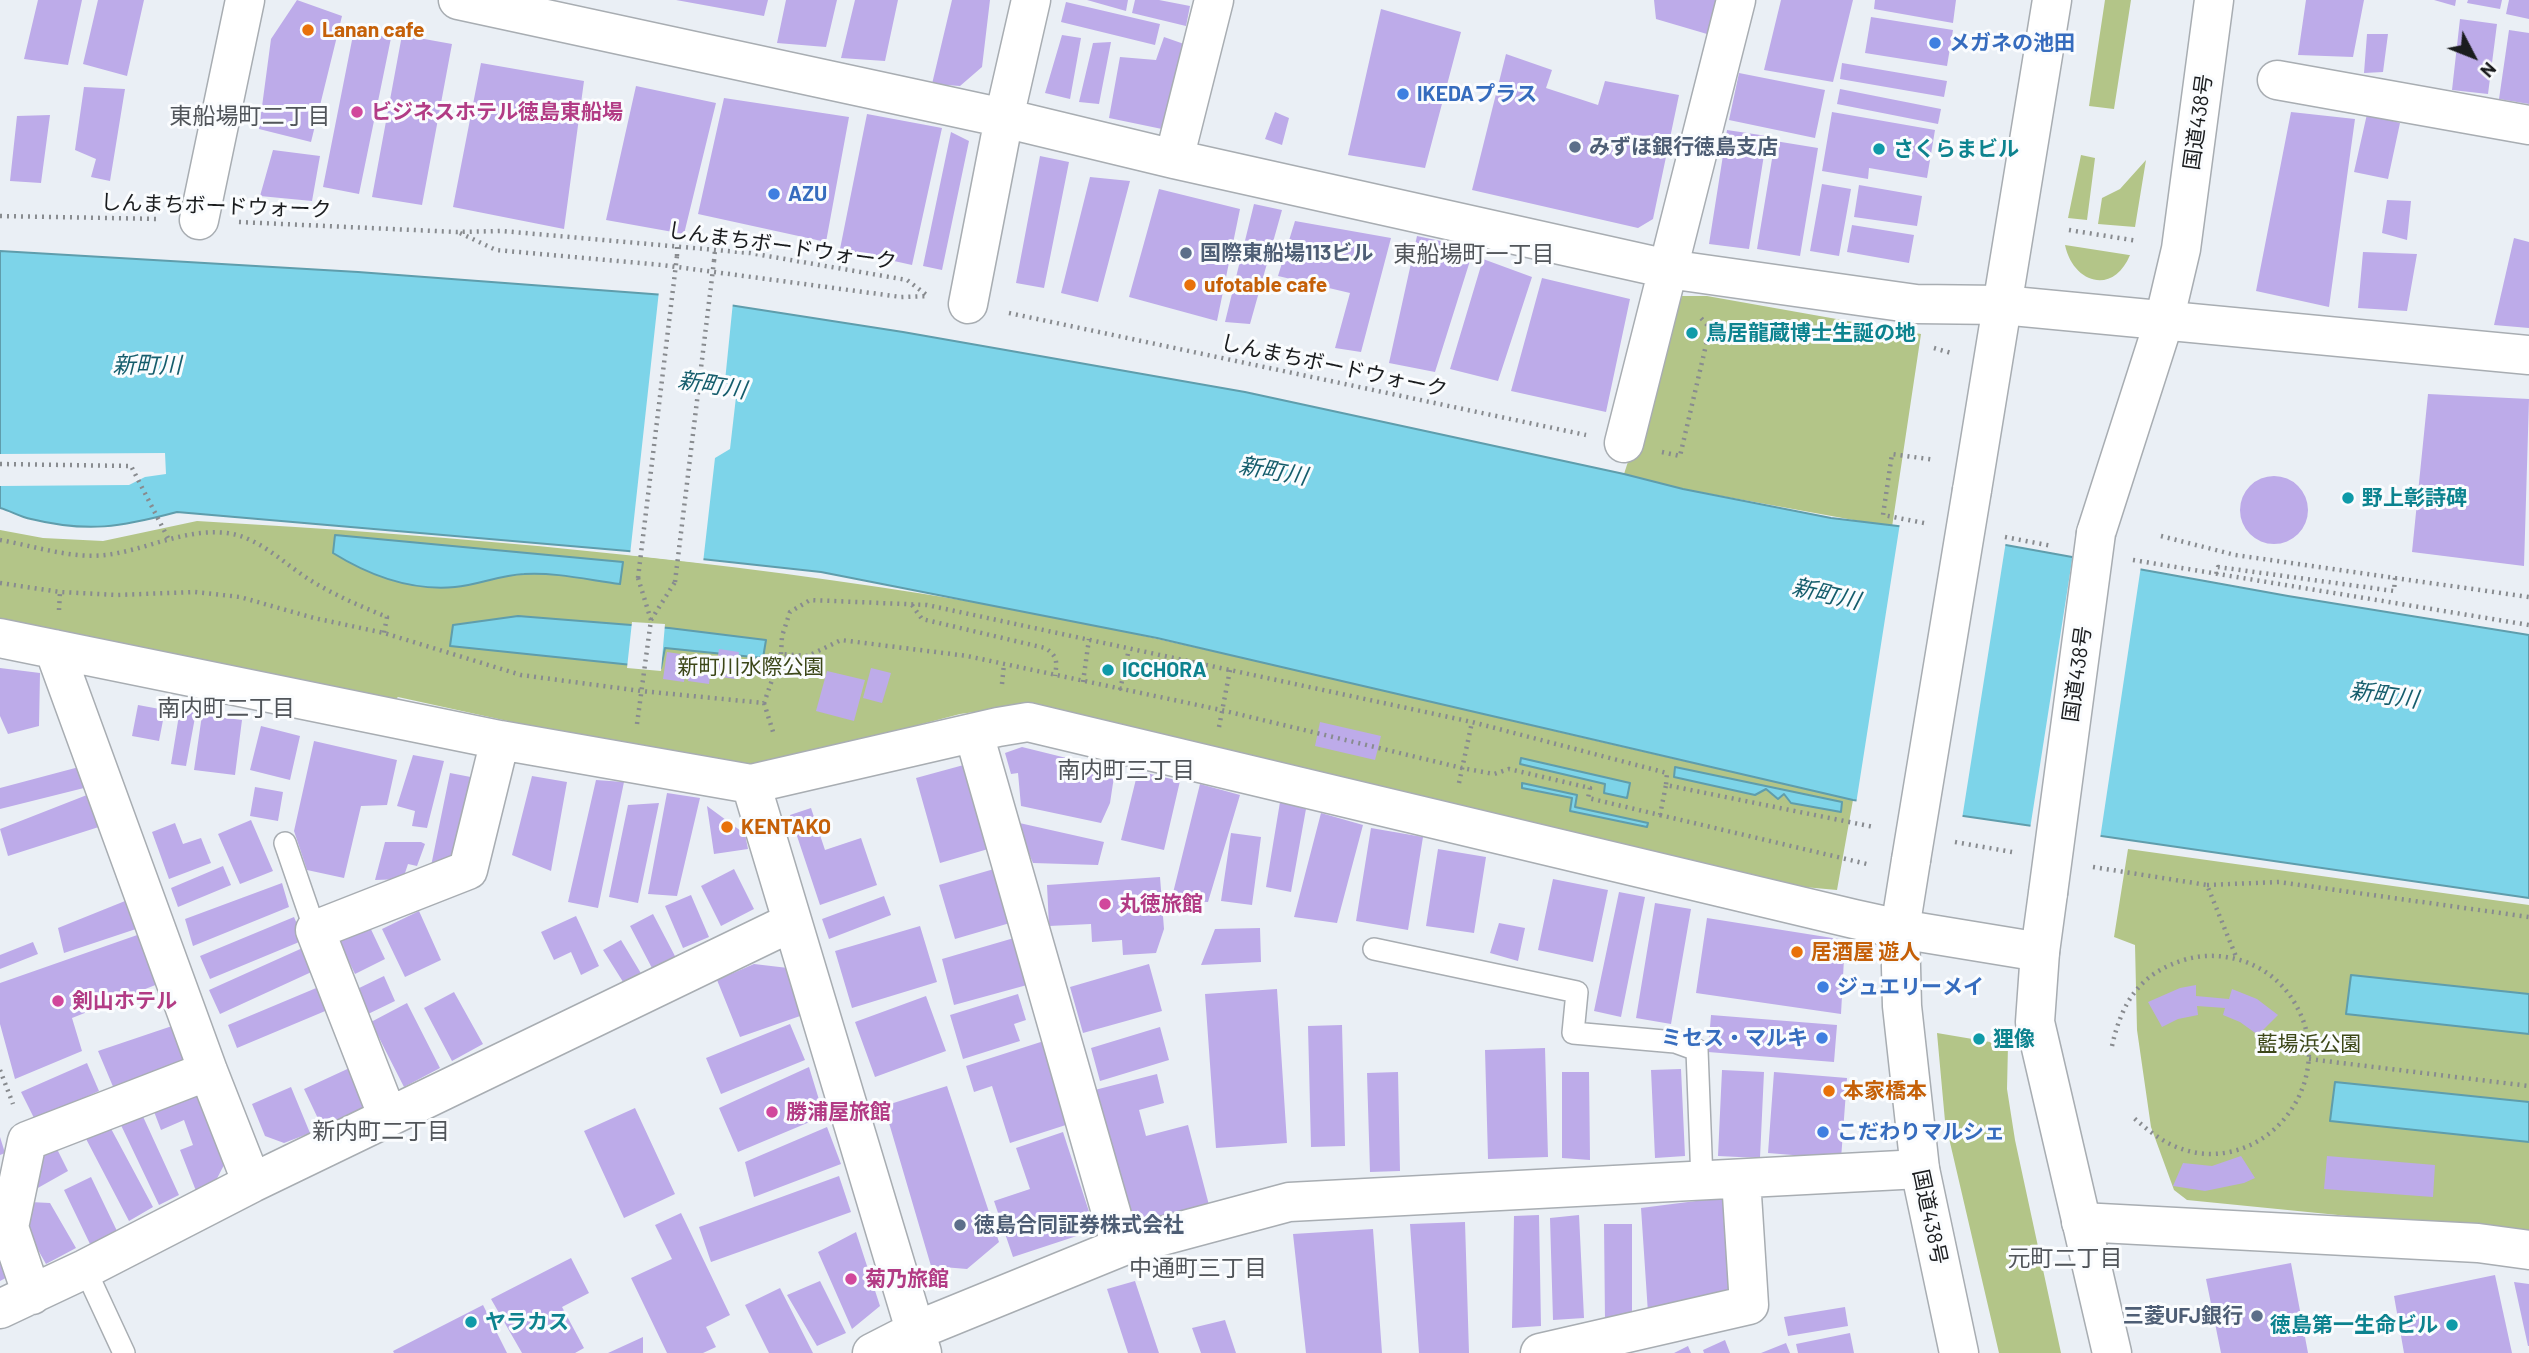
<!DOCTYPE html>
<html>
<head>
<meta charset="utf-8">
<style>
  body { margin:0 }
  #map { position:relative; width:2529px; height:1353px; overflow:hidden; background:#eaeff5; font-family:Barlow,sans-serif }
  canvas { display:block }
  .north { position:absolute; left:2438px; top:21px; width:70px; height:70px; -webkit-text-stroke:5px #fafcfe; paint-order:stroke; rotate:132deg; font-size:19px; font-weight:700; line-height:28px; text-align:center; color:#1a1c1e }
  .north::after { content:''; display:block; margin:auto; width:24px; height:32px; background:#1a1c1e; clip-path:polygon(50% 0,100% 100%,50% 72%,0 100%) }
</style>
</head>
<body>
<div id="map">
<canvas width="2529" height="1353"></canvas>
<div class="north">N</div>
</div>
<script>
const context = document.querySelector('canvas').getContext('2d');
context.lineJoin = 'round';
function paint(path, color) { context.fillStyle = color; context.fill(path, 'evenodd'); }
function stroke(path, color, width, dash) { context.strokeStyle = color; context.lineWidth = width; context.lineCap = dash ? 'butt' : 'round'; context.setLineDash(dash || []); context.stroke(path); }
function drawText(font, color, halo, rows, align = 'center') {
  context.font = font + ' Barlow,"Noto Sans JP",sans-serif'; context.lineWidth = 6; context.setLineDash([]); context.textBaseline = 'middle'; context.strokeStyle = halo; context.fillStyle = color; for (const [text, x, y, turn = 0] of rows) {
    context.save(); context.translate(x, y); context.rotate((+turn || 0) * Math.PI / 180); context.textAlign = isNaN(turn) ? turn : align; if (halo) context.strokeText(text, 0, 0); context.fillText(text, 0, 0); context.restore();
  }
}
const green = new Path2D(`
  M2105,0H2131L2114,109L2089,106Z
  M2081,155L2095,158L2087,220L2068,218Z
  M2146,160L2135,227L2098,224L2102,198L2120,189Z
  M2065,245L2129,255H2130C2113,296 2073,283 2065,245Z
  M1682,296H1707L1921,334L1892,527L1683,489L1624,474Z
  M197,521C459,536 721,559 979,603C1109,626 1238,657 1367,687C1529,725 1691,763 1853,800L1837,890L1793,886L1018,706L960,714L785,760L754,766L640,750L398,697L390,704L0,626V530L43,538L103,541Z
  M2128,849L2529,905V1234L2187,1200L2174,1190L2151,1127L2137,1030L2135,945L2114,937Z
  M1937,1033L2008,1045L2007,1089L2015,1140L2061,1353H1999L1945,1121Z`);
const water = new Path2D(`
  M0,251L358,272L665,295L903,332L1245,392L1624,474L1683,489L1831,518L1906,527L2288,596L2529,635V898L1853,800L1157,638L821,572L628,551L177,512C121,527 88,533 31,519C20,517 11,511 0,508Z
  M335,535L623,562L620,584C589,580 555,572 524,574C500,575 478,585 455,587C411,591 370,576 333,553Z
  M518,616L669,628L766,640L763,658L665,648L661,668L450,646L453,625Z
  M1521,758L1630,783L1627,798L1604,793L1605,784L1520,764Z
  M1675,767L1842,802L1841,812L1791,803L1784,794L1778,799L1766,789L1755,795L1674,777Z
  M1522,783L1577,795L1575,807L1648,823L1647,827L1570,811L1572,798L1522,788Z
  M2351,975L2529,994V1034L2346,1014Z
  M2335,1082L2529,1102V1142L2330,1121Z`);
const pier = new Path2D(`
  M659,291L733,302L725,381L736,397L730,449L715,458L703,563L630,555Z
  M165,453L166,474L145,477L129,485L0,486V454Z
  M1900,523L2006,541L1962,819L1856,804Z
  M2073,554L2141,566L2100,839L2030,829Z
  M632,622L665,624L661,671L627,668Z`);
const building = new Path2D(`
  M38,0H82L68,65L24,59Z
  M98,0H144L127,76L83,64Z
  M297,0L342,16L311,142L259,129L271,39Z
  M676,0H768L764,16Z
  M786,0H837L826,47L777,43Z
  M855,0H898L885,61L841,58Z
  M952,0H990L982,67L960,86L932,84Z
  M1087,0H1128L1126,11Z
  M1135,0H1159L1190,6L1186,26L1132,13Z
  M1654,0H1716L1707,34L1656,19Z
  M1781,0H1853L1833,82L1764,70Z
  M1875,0H1956L1953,23L1874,9Z
  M2306,0H2364L2353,57L2298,55Z
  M2434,0H2456L2455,6Z
  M2468,0H2502L2500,9L2467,3Z
  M2509,0H2529V19L2506,14Z
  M1066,2L1160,24L1155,45L1061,22Z
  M1381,9L1461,32L1425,168L1348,155Z
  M1871,17L1953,30L1947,66L1865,53Z
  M2460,19L2497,24L2488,94L2452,90Z
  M354,30L391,38L359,194L323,187Z
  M2509,30L2529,33V104L2499,99Z
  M2367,34H2388L2383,72L2364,73Z
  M402,35L452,44L422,205L372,197Z
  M1062,35L1081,38L1070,99L1045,93Z
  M1164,37L1184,44L1162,129L1109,118L1120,57L1156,60Z
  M1111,42L1099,104L1079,102L1093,43Z
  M1506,54L1552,70L1546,88L1598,105L1605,81L1679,95L1653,219L1638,228L1472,190Z
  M481,63L584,81L564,229L453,207Z
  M1842,63L1947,81L1944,97L1840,79Z
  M1739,73L1825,90L1815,138L1729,120Z
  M636,86L716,103L684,234L606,220Z
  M84,87L125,89L110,181L91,177L96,159L75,150Z
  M1840,89L1941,109L1938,124L1837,104Z
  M724,98L849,117L826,242L698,214Z
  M1275,112L1289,118L1282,145L1265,139Z
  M1832,112L1935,130L1927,178L1869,168L1868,179L1822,171Z
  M2291,112L2355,119L2329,307L2256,291Z
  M867,114L942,128L912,265L840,249Z
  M2367,114L2400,123L2388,179L2354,172Z
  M50,115L41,183L10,181L17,116Z
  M1727,130L1767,136L1749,249L1709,244Z
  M951,132L969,141L942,270L923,266Z
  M1775,141L1818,148L1800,256L1757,249Z
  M273,150L320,156L312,201L260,196Z
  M1040,156L1069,162L1044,288L1016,283Z
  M1090,177L1130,181L1098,302L1061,293Z
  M1822,184L1851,189L1839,256L1810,251Z
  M1859,185L1922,196L1917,226L1854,217Z
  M1159,189L1240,209L1217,321L1129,297Z
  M2387,200L2411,201L2407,240L2382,233Z
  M1254,204L1282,210L1250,324L1225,322Z
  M1295,221L1391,238L1361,352L1335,348L1350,293L1278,276Z
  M1852,225L1914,235L1909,263L1847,252Z
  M1417,236L1474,248L1435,372L1389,363Z
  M2514,238L2529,242V328L2494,325Z
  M2363,252L2417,254L2407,311L2358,308Z
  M1483,259L1532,277L1498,381L1450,369Z
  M1542,278L1630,299L1606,412L1511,391Z
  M2428,394L2529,399L2524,566L2412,552Z
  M2240 510a34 34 0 1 1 68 0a34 34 0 1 1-68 0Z
  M719,649L739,652L735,679L715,676Z
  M667,652L687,655L684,682L663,679Z
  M692,655L712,657L709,684L688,681Z
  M0,668L40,673L39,726L8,734L0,716Z
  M871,668L891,673L882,703L863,698Z
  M827,671L865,680L854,721L816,711Z
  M138,705L165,710L159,741L132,736Z
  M180,709L196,712L186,766L171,764Z
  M202,715L242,720L235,775L194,770Z
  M1320,722L1381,736L1375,760L1315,746Z
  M261,726L300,736L290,780L250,770Z
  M314,741L397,760L387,805L361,806L344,878L307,870L294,831Z
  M1022,747L1115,770L1110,803L1101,823L1021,806L1018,773L1011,774L1005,753Z
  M413,755L444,761L427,828L412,826L415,811L397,806Z
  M971,763L995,847L940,863L916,778Z
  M79,767L84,788L0,809V788Z
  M1138,771L1180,781L1164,850L1121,840Z
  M450,773L481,779L458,860L431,866Z
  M532,776L567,782L551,871L512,855Z
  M596,780L624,782L598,908L568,902Z
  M1200,784L1240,795L1208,902L1171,901Z
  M255,787L283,792L278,821L250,816Z
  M92,793L105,825L8,856L0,829Z
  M667,793L700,798L677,896L648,894Z
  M1280,802L1306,809L1291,892L1266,887Z
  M659,803L638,903L609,897L628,805Z
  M707,806L745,834L748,849L714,854Z
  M811,808L825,850L861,838L877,885L820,905L790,815Z
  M1321,813L1363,825L1337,923L1294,917Z
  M251,820L273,871L240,884L218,834Z
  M1015,822L1104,842L1098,865L1033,863Z
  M175,823L183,844L201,838L211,863L169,879L152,832Z
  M1371,828L1423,837L1408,930L1356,921Z
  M1231,833L1261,837L1252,905L1221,901Z
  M385,842H421L425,844L417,866L408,864L403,879L375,880Z
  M1438,849L1486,857L1474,933L1426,926Z
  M223,866L231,885L178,907L171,888Z
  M734,869L754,909L721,926L701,886Z
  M994,869L1010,923L955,939L939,885Z
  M1160,877L1164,929L1156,953L1123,955L1122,940L1092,942L1091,924L1049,926L1047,885Z
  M1553,879L1608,890L1593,962L1538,950Z
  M282,883L289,907L193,946L185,919Z
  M1619,892L1645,897L1621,1017L1594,1011Z
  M691,895L709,937L683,948L665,906Z
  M884,896L891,915L829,939L822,919Z
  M130,899L142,927L64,953L58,928Z
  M1655,903L1691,909L1671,1024L1636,1018Z
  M419,911L441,960L405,977L382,929Z
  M653,914L676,958L653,970L630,926Z
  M576,916L599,966L581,975L571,952L554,960L541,932Z
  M294,917L304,940L210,979L200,956Z
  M1707,918L1845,940L1841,1014L1696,993Z
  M368,923L385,959L355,974L337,938Z
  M1499,923L1525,928L1518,961L1490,953Z
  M920,926L937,982L852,1008L835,951Z
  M1260,928L1261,962L1201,965L1215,929Z
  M143,933L163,982L72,1018L82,1051L15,1079L0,1024V983Z
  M1014,938L1027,985L954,1005L942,959Z
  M621,940L642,975L625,985L603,950Z
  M33,942L38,954L0,969V955Z
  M307,946L318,969L220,1014L209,990Z
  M754,964L788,968L803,1015L740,1037L717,980Z
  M1149,964L1162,1011L1083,1033L1070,987Z
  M384,976L395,1001L366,1015L355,990Z
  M2196,985V996L2229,999L2232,989L2257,999L2278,1015L2258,1035L2240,1022L2223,1015L2225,1008L2197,1006L2198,1015L2178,1019L2162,1027L2148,1002L2180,988Z
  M321,986L330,1009L237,1048L228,1025Z
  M1277,989L1287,1143L1216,1148L1205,994Z
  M454,992L483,1044L452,1061L424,1008Z
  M1018,994L1026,1020L1014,1024L1020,1041L963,1059L950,1015Z
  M926,996L946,1051L875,1077L855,1022Z
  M407,1003L440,1068L404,1087L371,1022Z
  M1711,1015L1837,1025L1834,1062L1708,1052Z
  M178,1024L193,1067L114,1089L98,1051Z
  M790,1024L805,1060L721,1094L706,1058Z
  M1342,1025L1345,1146L1311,1147L1308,1026Z
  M1160,1027L1169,1060L1100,1081L1091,1048Z
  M1047,1040L1072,1123L1010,1143L992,1086L974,1092L966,1066Z
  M1545,1048L1548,1157L1488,1159L1485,1050Z
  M87,1063L99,1091L35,1120L21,1092Z
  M356,1065L373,1103L322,1127L304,1089Z
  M809,1067L824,1116L738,1152L719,1108Z
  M1681,1069L1685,1156L1655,1158L1651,1070Z
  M1722,1070L1764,1072L1760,1158L1718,1156Z
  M1398,1072L1400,1171L1370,1172L1367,1073Z
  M1562,1072H1589L1590,1160L1562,1158Z
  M1774,1072L1847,1078L1841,1159L1768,1153Z
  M1157,1074L1164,1103L1139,1110L1146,1136L1188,1125L1209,1205L1123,1228L1087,1092Z
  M947,1086L999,1242L967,1269L931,1266L884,1106Z
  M291,1087L310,1133L284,1143L265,1136L252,1104Z
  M196,1093L224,1165L211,1190L198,1196L180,1150L193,1145L184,1120L161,1130L153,1109Z
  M635,1108L675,1194L624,1218L584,1131Z
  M140,1110L179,1195L159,1205L119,1121Z
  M108,1123L153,1207L129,1221L84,1135Z
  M827,1127L841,1164L754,1197L745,1162Z
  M1063,1132L1095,1230L1013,1257L994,1201L1030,1189L1016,1148Z
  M0,1137L5,1153L0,1155Z
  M55,1145L68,1171L36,1189V1156Z
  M2241,1156L2255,1178L2244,1183L2205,1191L2173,1186L2183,1163L2212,1166Z
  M2327,1156L2435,1165L2433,1197L2324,1189Z
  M839,1176L851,1212L711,1262L699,1227Z
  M91,1177L117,1231L90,1244L64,1190Z
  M1727,1197L1729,1299L1648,1313L1641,1208Z
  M30,1202L50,1203L76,1248L46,1264L25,1227Z
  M681,1213L730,1315L706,1327L716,1347L703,1353H667L631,1278L672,1259L655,1225Z
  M1539,1215L1541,1326L1512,1328L1514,1216Z
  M1579,1215L1584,1318L1553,1320L1550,1218Z
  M1465,1222L1469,1353H1419L1410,1224Z
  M1604,1224H1632V1317L1605,1321Z
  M1373,1229L1382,1353H1306L1293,1234Z
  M856,1232L880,1306L852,1329L818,1252Z
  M0,1257L15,1273L0,1281Z
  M571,1258L589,1293L562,1307L584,1348L575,1353H522L491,1299Z
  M2291,1263L2308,1353H2221L2206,1279Z
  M2495,1275L2512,1353H2404L2394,1296Z
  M820,1281L846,1333L817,1346L787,1295Z
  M1135,1281L1159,1353H1128L1107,1289Z
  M2514,1282L2529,1284V1346H2528Z
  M780,1288L813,1353H769L745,1305Z
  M483,1305L507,1353H394L393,1351Z
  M1845,1307L1848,1326L1788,1336L1784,1317Z
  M1225,1320L1236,1353H1201L1192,1328Z
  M1850,1333L1854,1353H1798L1796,1344Z
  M643,1337V1353H608Z
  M1725,1340L1730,1353H1704L1703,1350Z
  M1786,1343L1790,1353H1761Z
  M1688,1346L1691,1353H1674Z`);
const path = new Path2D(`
  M0,216L160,219
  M239,222L457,232L502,231L750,253L907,280L928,296
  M2069,230L2138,241
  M460,233L496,250L662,265L901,297L928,296
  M677,256V246
  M714,261L715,250
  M1009,313L1586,435
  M1934,348L1951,353
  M1662,452L1680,456L1710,328L1699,316
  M0,464L131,466L169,540
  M1924,523L1883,515L1892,454L1935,460
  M2161,536L2235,555L2395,578L2394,591L2218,567L2216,575
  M2005,537L2052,546
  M0,540C34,546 72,559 106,555C146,550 185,528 227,533C259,537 283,563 310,580C334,595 360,606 387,617L384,633
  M2133,560L2529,625
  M2395,578L2529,597
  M0,583L60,592L117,595L195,592L240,597L314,618L384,633L521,675L641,691L764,703L781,654L808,656L841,640L967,656L1221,710L1462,768L1494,774L1509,769L1590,788L1588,798L1660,815L1666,785L1874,827
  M912,605L922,619L1045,648C1058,656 1057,662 1055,676
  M59,610L60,592
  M651,620L675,582
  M781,654L782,636L790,612L810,600L927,605L1472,722L1667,773L1666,785
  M1083,682L1089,639
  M1002,684L1004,664
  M1120,690L1129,649
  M764,703L774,735
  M637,724L651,620L638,578
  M1219,727L1230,670
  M1459,783L1472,722
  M1660,815L1867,864
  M1955,842L2012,852
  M2093,867L2207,885L2237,959
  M2207,885L2279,882L2529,917
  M2112,1046C2122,1001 2141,972 2187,959C2213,952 2242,957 2264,971C2283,983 2295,1000 2303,1020C2328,1088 2270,1163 2198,1153C2172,1149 2153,1135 2134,1118
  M2309,1059L2529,1086
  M0,1070L13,1104`);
const service = new Path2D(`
  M285,843L315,930
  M1374,949L1577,992L1573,1033L1675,1042L1697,1050L1702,1181
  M85,1269L124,1353`);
const minor = new Path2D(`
  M458,0L1004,118L1174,159L1668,269L1916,304L2002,305L2529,355
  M2277,80L2529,125
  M1174,159L1214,0
  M199,220L245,0
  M968,304L1004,118L1031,0
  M1624,443L1736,0
  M0,638L500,740L751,784L998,727L1028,722L1854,919L1900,929L2040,952
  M54,649L208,1071L252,1183
  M974,734L1121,1247
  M751,784L922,1353
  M388,1117L315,930L468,870L500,740
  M2081,1222L2478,1243L2529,1250
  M32,1295L9,1227L27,1141L208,1071
  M0,1309L85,1269L252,1183L792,922
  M872,1353L915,1331L1121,1247L1289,1202L1920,1169
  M1540,1353L1749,1305L1741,1179`);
const trunk = new Path2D(`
  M1972,490L2052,0
  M2096,533L2164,321L2181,249L2214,0
  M1911,860L1900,929L1902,1006L1920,1169L1959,1353
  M2048,893L2040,952L2035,1022L2112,1353`);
const pathBridge = new Path2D(`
  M638,578L677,256
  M675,582L714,261`);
const trunkBridge = new Path2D(`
  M1911,860L1972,490
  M2048,893L2096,533`);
const markers = [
  [308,30,7,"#e8710a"],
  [1935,43,7,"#3f7fe0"],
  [1403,94,7,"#3f7fe0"],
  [357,112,7,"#d1479c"],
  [1575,147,7,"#5c6f8a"],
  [1879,149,7,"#0f9aa8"],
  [774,194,7,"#3f7fe0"],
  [1186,253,7,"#5c6f8a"],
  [1190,285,7,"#e8710a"],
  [1692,333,7,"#0f9aa8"],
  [2348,498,7,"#0f9aa8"],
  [1108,670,7,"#0f9aa8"],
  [727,827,7,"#e8710a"],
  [1105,904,7,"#d1479c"],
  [1797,952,7,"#e8710a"],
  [1823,987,7,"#3f7fe0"],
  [58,1001,7,"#d1479c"],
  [1822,1038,7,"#3f7fe0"],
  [1979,1039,7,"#0f9aa8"],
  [1829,1091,7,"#e8710a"],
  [772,1112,7,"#d1479c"],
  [1823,1132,7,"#3f7fe0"],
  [960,1225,7,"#5c6f8a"],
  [851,1279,7,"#d1479c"],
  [2257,1316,7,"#5c6f8a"],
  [471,1322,7,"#0f9aa8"],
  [2452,1325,7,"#0f9aa8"]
];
const foodNames = [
  ["Lanan cafe",322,30],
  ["ufotable cafe",1204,285],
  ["KENTAKO",741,827],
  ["居酒屋 遊人",1811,952],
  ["本家橋本",1843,1091]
];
const shopNames = [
  ["メガネの池田",1949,43],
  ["IKEDAプラス",1417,94],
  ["AZU",788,194],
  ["ジュエリーメイ",1837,987],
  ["ミセス・マルキ",1808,1038,"right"],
  ["こだわりマルシェ",1837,1132]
];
const hotelNames = [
  ["ビジネスホテル徳島東船場",371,112],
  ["丸徳旅館",1119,904],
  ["剣山ホテル",72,1001],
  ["勝浦屋旅館",786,1112],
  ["菊乃旅館",865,1279]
];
const streetNames = [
  ["国道438号",2198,122,-82],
  ["しんまちボードウォーク",216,206,2],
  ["しんまちボードウォーク",782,246,8],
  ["しんまちボードウォーク",1334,366,12],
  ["国道438号",2077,674,-82],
  ["国道438号",1930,1217,78]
];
const serviceNames = [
  ["みずほ銀行徳島支店",1589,147],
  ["国際東船場113ビル",1200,253],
  ["徳島合同証券株式会社",974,1225],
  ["三菱UFJ銀行",2243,1316,"right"]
];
const cultureNames = [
  ["さくらまビル",1893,149],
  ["鳥居龍蔵博士生誕の地",1706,333],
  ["野上彰詩碑",2362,498],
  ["ICCHORA",1122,670],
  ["狸像",1993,1039],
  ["ヤラカス",485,1322],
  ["徳島第一生命ビル",2438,1325,"right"]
];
const parkNames = [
  ["新町川水際公園",751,667],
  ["藍場浜公園",2309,1044]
];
const neighbourhoodNames = [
  ["東船場町二丁目",250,116],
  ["東船場町一丁目",1474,254],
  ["南内町二丁目",226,708],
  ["南内町三丁目",1126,770],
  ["新内町二丁目",381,1131],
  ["元町二丁目",2065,1258],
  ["中通町三丁目",1198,1268]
];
const waterNames = [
  ["新町川",147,365],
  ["新町川",712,385,9],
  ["新町川",1273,471,10],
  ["新町川",1826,594,13],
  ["新町川",2384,695,8]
];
paint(green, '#b3c588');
paint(water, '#7dd4e9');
stroke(water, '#5f9dac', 2);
paint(pier, '#eaeff5');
paint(building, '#bdabe9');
stroke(service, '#a8adb2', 24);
stroke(minor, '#a8adb2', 41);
stroke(trunk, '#a8adb2', 41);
stroke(path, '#888b8f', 4.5, [2, 5]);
stroke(service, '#fff', 21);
stroke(minor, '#fff', 38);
stroke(trunk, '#fff', 38);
stroke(trunkBridge, '#a8adb2', 41, []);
stroke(pathBridge, '#888b8f', 4.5, [2, 5]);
stroke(trunkBridge, '#fff', 38);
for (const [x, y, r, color] of markers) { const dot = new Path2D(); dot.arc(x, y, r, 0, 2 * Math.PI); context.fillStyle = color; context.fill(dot); stroke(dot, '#fafcfe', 2.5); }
drawText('bold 21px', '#c56008', '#fafcfe', foodNames, 'left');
drawText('bold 21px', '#366cbe', '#fafcfe', shopNames, 'left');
drawText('bold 21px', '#b23c85', '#fafcfe', hotelNames, 'left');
drawText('21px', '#1a1c1e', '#fafcfe', streetNames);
drawText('bold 21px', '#4e5e75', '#fafcfe', serviceNames, 'left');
drawText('bold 21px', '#0d838f', '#fafcfe', cultureNames, 'left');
drawText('21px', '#3c4718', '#fafcfe', parkNames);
drawText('23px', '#51555a', '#fafcfe', neighbourhoodNames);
drawText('italic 23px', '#155d6c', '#fafcfe', waterNames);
</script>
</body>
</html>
